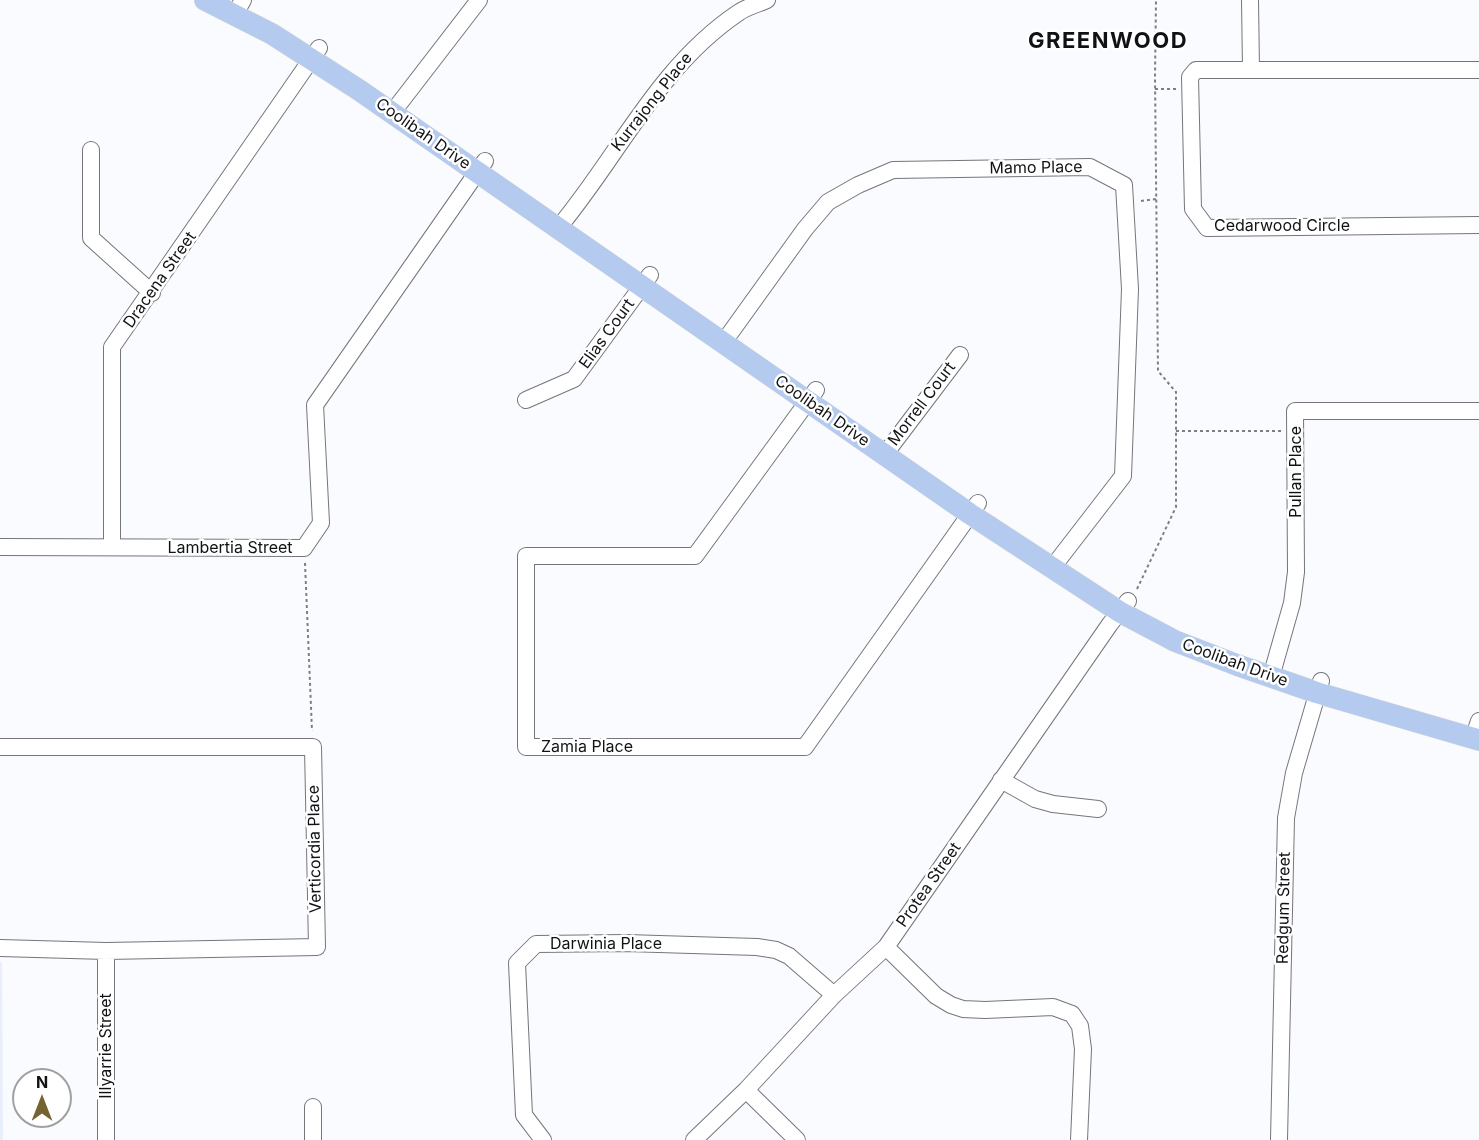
<!DOCTYPE html>
<html>
<head>
<meta charset="utf-8">
<style>
  body { margin:0 }
  #map { position:relative; width:1479px; height:1140px; overflow:hidden; background:#f9fbfe; font-family:Inter,sans-serif }
  canvas { display:block }
  .north { position:absolute; left:12px; top:1068px; width:60px; height:60px; box-sizing:border-box; background:#fff; border:2px solid #a0a0a1; border-radius:50%; rotate:0deg; font-size:16px; font-weight:700; line-height:24px; text-align:center; color:#111214 }
  .north::after { content:''; display:block; margin:auto; width:21px; height:27px; background:#756432; clip-path:polygon(50% 0,100% 100%,50% 72%,0 100%) }
</style>
</head>
<body>
<div id="map">
<canvas width="1479" height="1140"></canvas>
<div class="north">N</div>
</div>
<script>
const context = document.querySelector('canvas').getContext('2d');
context.lineJoin = 'round';
function paint(path, color) { context.fillStyle = color; context.fill(path, 'evenodd'); }
function stroke(path, color, width, dash) { context.strokeStyle = color; context.lineWidth = width; context.lineCap = dash ? 'butt' : 'round'; context.setLineDash(dash || []); context.stroke(path); }
function drawText(font, color, halo, rows, align = 'center') {
  context.font = font + ' Inter,sans-serif'; context.lineWidth = 5; context.setLineDash([]); context.textBaseline = 'middle'; context.strokeStyle = halo; context.fillStyle = color; for (const [text, x, y, turn = 0] of rows) {
    context.save(); context.translate(x, y); context.rotate((+turn || 0) * Math.PI / 180); context.textAlign = isNaN(turn) ? turn : align; if (halo) context.strokeText(text, 0, 0); context.fillText(text, 0, 0); context.restore();
  }
}
const built = new Path2D(`
  M0,962H2L3,1140H0Z`);
const path = new Path2D(`
  M1155,89H1176
  M1141,201L1156,199
  M1176,431H1281
  M305,563L312,731
  M1137,589L1176,507V392L1158,371L1155,77L1156,0`);
const minor = new Path2D(`
  M1250,0L1251,69
  M235,14L243,0
  M1479,70H1196L1190,77L1193,209L1207,228L1479,225
  M392,113L479,0
  M91,150V238L152,293
  M559,227C619,155 658,67 738,13C746,7 758,4 767,0
  M723,343L805,229L828,202L858,185L893,170L1090,167L1124,185L1130,289L1123,476L1052,568
  M816,390L695,556H526V747H805L978,503
  M526,400L574,379L650,275
  M885,454L960,355
  M0,547L304,548L321,523L315,405L485,161
  M112,547V347L319,48
  M1271,677L1292,603L1296,572L1295,411H1479
  M1473,739L1479,721
  M0,747H313L317,947L106,951L0,948
  M1001,780L1035,799L1053,804L1098,809
  M886,947L936,996L951,1005L963,1009L985,1010L1053,1007L1072,1014L1080,1026L1083,1049L1079,1140
  M746,1090L797,1140
  M313,1107V1140
  M106,1140V951
  M543,1140L524,1115L517,963L536,944L626,943L757,947L776,950L789,956L834,995
  M694,1140L746,1090L834,995L886,947L1110,624L1128,601
  M1279,1140L1286,818L1294,773L1321,681`);
const major = new Path2D(`
  M205,0L272,34L359,90L970,514L1120,612L1175,641L1237,665L1318,693L1479,740`);
const streetNames = [
  ["Kurrajong Place",652,102,-52],
  ["Coolibah Drive",423,134,35],
  ["Mamo Place",1036,168,-1],
  ["Cedarwood Circle",1282,226],
  ["Dracena Street",160,280,-55],
  ["Elias Court",607,334,-54],
  ["Morrell Court",922,404,-53],
  ["Coolibah Drive",822,411,35],
  ["Pullan Place",1296,472,-90],
  ["Lambertia Street",230,548],
  ["Coolibah Drive",1235,663,20],
  ["Zamia Place",587,747],
  ["Verticordia Place",315,849,-91],
  ["Protea Street",929,885,-55],
  ["Redgum Street",1284,908,-89],
  ["Darwinia Place",606,944],
  ["Illyarrie Street",106,1046,-90]
];
const districtNames = [
  ["GREENWOOD",1108,41]
];
paint(built, '#e8effb');
stroke(minor, '#73767b', 18);
stroke(major, '#d4d4d5', 22);
stroke(path, '#7d7e81', 2, [3, 3]);
stroke(minor, '#fff', 16);
stroke(major, '#b4caef', 21);
drawText('16px', '#111214', '#fff', streetNames);
context.letterSpacing = '1.5px';
drawText('bold 22px', '#111214', '#fff', districtNames);
context.letterSpacing = '0px';
</script>
</body>
</html>
